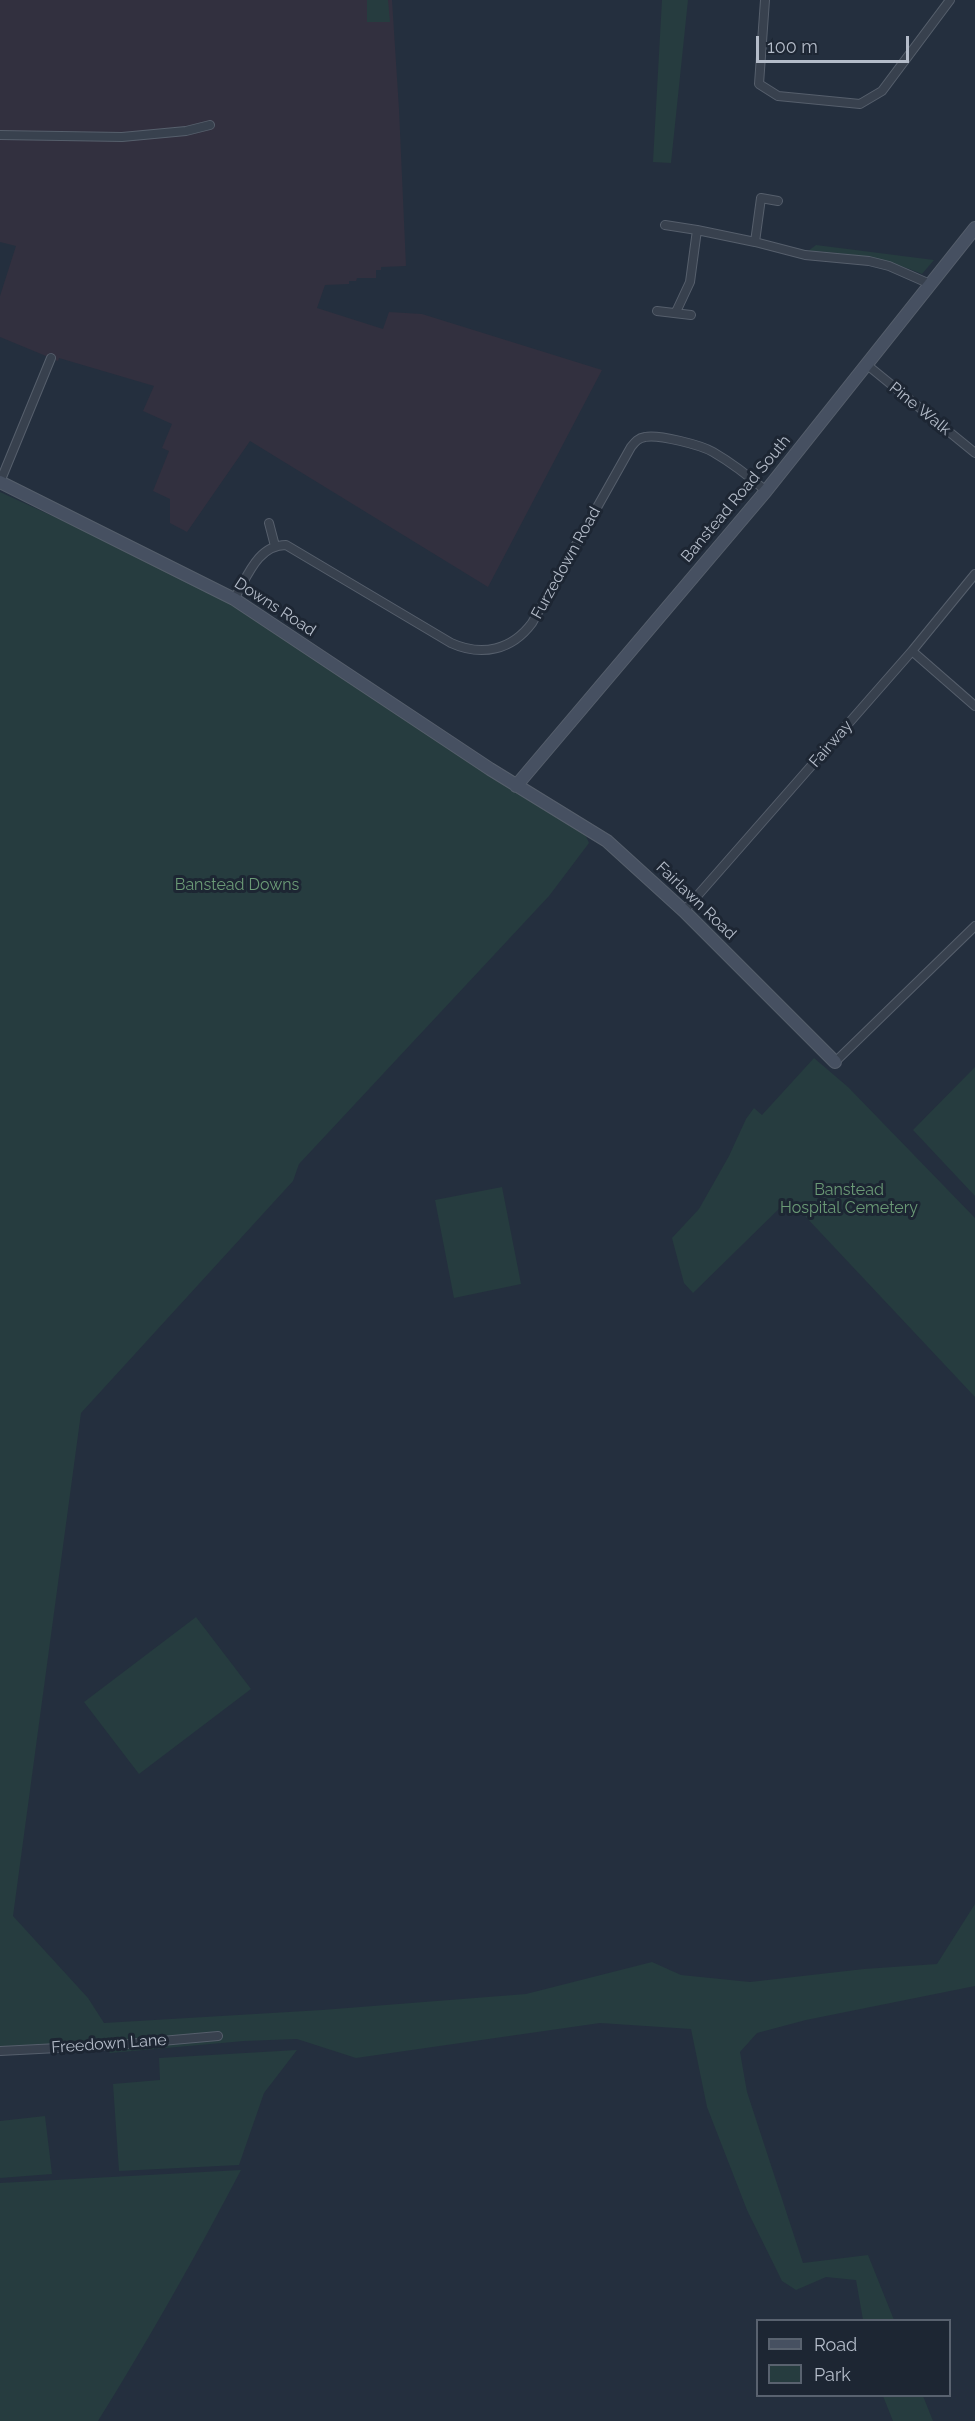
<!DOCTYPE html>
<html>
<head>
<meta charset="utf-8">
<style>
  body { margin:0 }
  #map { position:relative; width:975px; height:2421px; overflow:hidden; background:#242f3e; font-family:Raleway,sans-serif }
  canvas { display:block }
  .legend { position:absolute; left:756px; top:2319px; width:195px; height:78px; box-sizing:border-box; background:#1d2633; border:2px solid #59626f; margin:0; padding:8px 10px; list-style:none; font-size:18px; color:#b4bcc9 }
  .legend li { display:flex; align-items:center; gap:12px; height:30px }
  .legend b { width:30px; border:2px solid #59626f }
  .scale { position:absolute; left:756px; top:36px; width:153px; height:27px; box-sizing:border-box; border:3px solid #b4bcc9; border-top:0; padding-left:8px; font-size:18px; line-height:21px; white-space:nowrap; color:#b4bcc9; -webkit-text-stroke:4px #1d2633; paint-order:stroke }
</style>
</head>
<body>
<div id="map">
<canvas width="975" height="2421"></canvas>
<ul class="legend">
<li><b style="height:8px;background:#465061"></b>Road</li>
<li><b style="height:16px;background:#263c3f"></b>Park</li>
</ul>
<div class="scale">100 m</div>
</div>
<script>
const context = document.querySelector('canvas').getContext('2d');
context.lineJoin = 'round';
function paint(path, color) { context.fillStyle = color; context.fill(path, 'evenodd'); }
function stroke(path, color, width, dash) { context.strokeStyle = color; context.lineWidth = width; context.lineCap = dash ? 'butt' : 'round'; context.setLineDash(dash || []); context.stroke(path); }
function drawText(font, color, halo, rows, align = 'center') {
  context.font = font + ' Raleway,sans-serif'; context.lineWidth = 6; context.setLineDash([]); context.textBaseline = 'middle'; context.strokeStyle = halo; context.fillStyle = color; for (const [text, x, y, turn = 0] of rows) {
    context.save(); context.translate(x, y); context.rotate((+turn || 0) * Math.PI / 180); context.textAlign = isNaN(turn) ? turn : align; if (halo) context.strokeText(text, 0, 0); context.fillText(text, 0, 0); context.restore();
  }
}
const medical = new Path2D(`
  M0,0H392L399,109L406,266L381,267V270H376V278H357L356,281H349V284L325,285L317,308L383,329L389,312L422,314L602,370L488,587L250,441L187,532L170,523V499L153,491L169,451L162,448L172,424L143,411L154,386L59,358L58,361L0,337V296L16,246L0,242Z`);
const green = new Path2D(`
  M367,0H388L390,22H367Z
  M662,0H688L671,163L653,162Z
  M816,245L934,260L922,274C887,259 847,252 808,251Z
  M0,492L234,599L581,825L589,843L549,896L299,1164L293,1181L81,1413L13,1916L88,1998L104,2023L322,2010L526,1994L652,1962L681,1975L750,1982L864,1969L937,1964L975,1904V1986L806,2020L757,2033L740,2052L747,2092L803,2263L868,2255L894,2320H863L856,2280L826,2277L796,2290L782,2281L747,2210L707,2107L691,2029L600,2023L356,2058L297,2039L244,2041L110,2053L101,2045L0,2051Z
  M814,1058L848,1087L975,1218V1397L789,1199L693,1293L684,1283L672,1238L699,1209L729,1156L746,1119L754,1108L762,1115Z
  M975,1067V1196L913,1130Z
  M502,1187L521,1284L454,1298L435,1200Z
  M196,1617L251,1689L139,1774L84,1702Z
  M297,2050L264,2093L239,2165L119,2171L113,2084L160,2080L159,2058Z
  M45,2116L52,2174L0,2178V2121Z
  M241,2170C196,2256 149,2339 98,2421H0V2183Z
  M883,2396H923L933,2421H893Z`);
const street = new Path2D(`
  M765,0L759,84L778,96L860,104L882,91L950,0
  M0,135L122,137L186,131L210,125
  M665,225L697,230
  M755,242L761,198L778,201
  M657,311L691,315
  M676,312L690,282L697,230L755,242L805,255L869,261L889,266L930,284
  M866,364L975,453
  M0,482L51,358
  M269,523L275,546
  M234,599C247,578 257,545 286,545L451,643C482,657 512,650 532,623L631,447C635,442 638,438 645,437C658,434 701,445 713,452C732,463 750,477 766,491
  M912,651L975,706
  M684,911L912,651L975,574
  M835,1062L975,926
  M0,2051L116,2045L218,2036`);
const secondary = new Path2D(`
  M0,482L234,599L490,769L607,841L684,911L835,1062
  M516,786L766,491L975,228`);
const streetNames = [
  ["Pine Walk",920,409,39],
  ["Banstead Road South",736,499,-50],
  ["Furzedown Road",566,563,-61],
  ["Downs Road",275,607,33],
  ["Fairway",831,744,-49],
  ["Fairlawn Road",696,901,44],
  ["Freedown Lane",109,2044,-4]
];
const parkNames = [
  ["Banstead Downs",237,885],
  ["Banstead",849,1190],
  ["Hospital Cemetery",849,1208]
];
paint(medical, '#32303f');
paint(green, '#263c3f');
stroke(street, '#565f6c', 10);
stroke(secondary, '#565f6c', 14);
stroke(street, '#38414e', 8);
stroke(secondary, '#465061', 12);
drawText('16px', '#b4bcc9', '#1d2633', streetNames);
drawText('16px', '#6b9a76', '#1d2633', parkNames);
</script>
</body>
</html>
